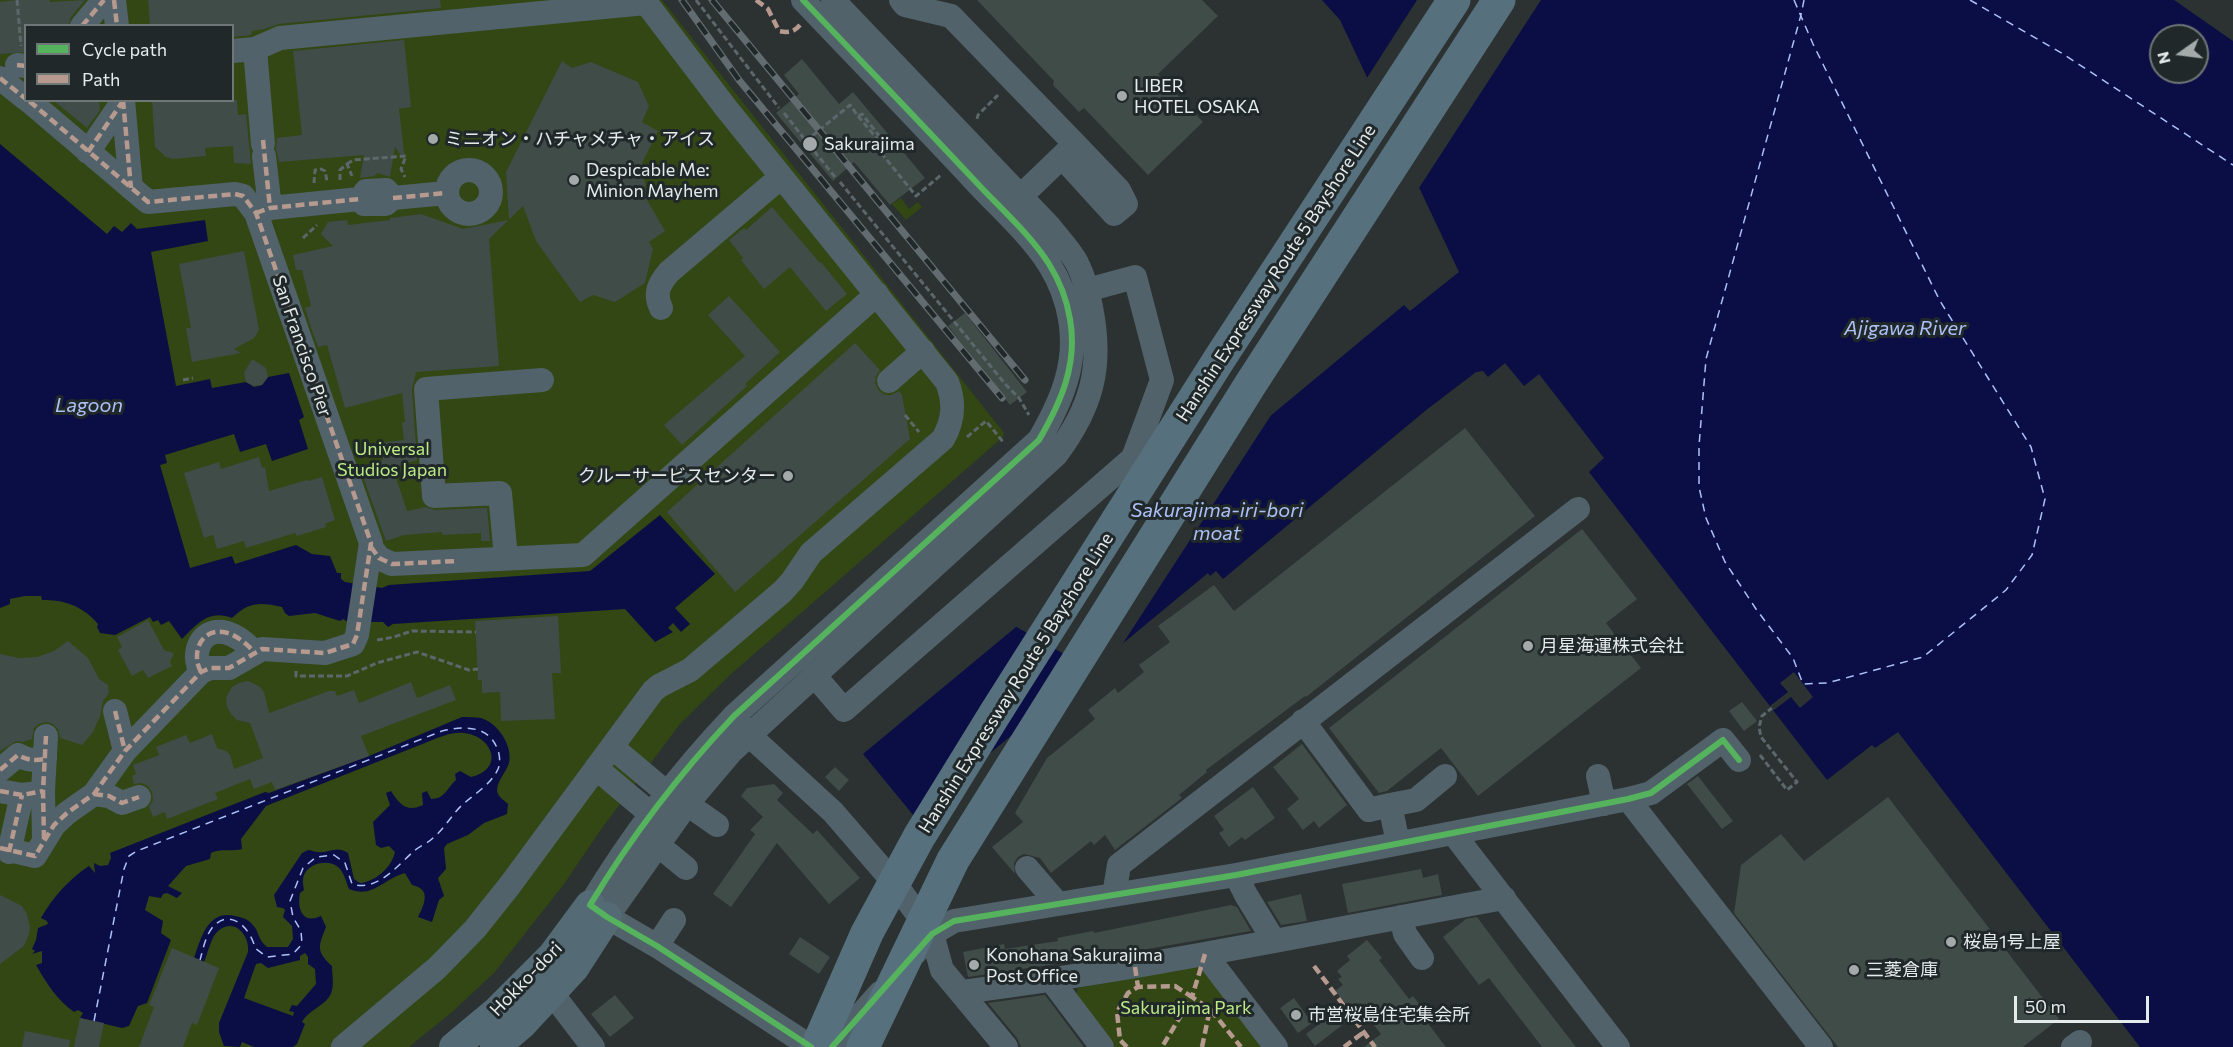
<!DOCTYPE html>
<html>
<head>
<meta charset="utf-8">
<style>
  body { margin:0 }
  #map { position:relative; width:2233px; height:1047px; overflow:hidden; background:#2c3131; font-family:Commissioner,sans-serif }
  canvas { display:block }
  .legend { position:absolute; left:24px; top:24px; width:210px; height:78px; box-sizing:border-box; background:#212829; border:2px solid #6f7676; margin:0; padding:8px 10px; list-style:none; font-size:18px; color:#e5eaea }
  .legend li { display:flex; align-items:center; gap:12px; height:30px }
  .legend b { width:30px; border:2px solid #6f7676 }
  .north { position:absolute; left:2149px; top:24px; width:60px; height:60px; box-sizing:border-box; background:#212829; border:2px solid #6f7676; border-radius:50%; rotate:256deg; font-size:16px; font-weight:700; line-height:24px; text-align:center; color:#e5eaea }
  .north::after { content:''; display:block; margin:auto; width:21px; height:27px; background:#a4a9a9; clip-path:polygon(50% 0,100% 100%,50% 72%,0 100%) }
  .scale { position:absolute; left:2014px; top:996px; width:135px; height:27px; box-sizing:border-box; border:3px solid #e5eaea; border-top:0; padding-left:8px; font-size:18px; line-height:21px; white-space:nowrap; color:#e5eaea; -webkit-text-stroke:4px #212829; paint-order:stroke }
</style>
</head>
<body>
<div id="map">
<canvas width="2233" height="1047"></canvas>
<ul class="legend">
<li><b style="height:8px;background:#56b35d"></b>Cycle path</li>
<li><b style="height:8px;background:#b69a8f"></b>Path</li>
</ul>
<div class="north">N</div>
<div class="scale">50 m</div>
</div>
<script>
const context = document.querySelector('canvas').getContext('2d');
context.lineJoin = 'round';
function paint(path, color) { context.fillStyle = color; context.fill(path, 'evenodd'); }
function stroke(path, color, width, dash) { context.strokeStyle = color; context.lineWidth = width; context.lineCap = dash ? 'butt' : 'round'; context.setLineDash(dash || []); context.stroke(path); }
function drawText(font, color, halo, rows, align = 'center') {
  context.font = font + ' Commissioner,"Noto Sans JP",sans-serif'; context.lineWidth = 6; context.setLineDash([]); context.textBaseline = 'middle'; context.strokeStyle = halo; context.fillStyle = color; for (const [text, x, y, turn = 0] of rows) {
    context.save(); context.translate(x, y); context.rotate((+turn || 0) * Math.PI / 180); context.textAlign = isNaN(turn) ? turn : align; if (halo) context.strokeText(text, 0, 0); context.fillText(text, 0, 0); context.restore();
  }
}
const green = new Path2D(`
  M0,0H662L1004,433L1003,437L730,675L680,724L602,828L564,884L494,973L452,1012L409,1047H0ZM26,26H232V100H26Z
  M901,198L909,209L918,202L922,207L906,220L892,204Z
  M1195,966L1207,970L1265,1047H1112L1075,998L1078,988Z`);
const water = new Path2D(`
  M1322,0H2174L2233,41V1047H2140L1898,732L1875,748L1872,745L1827,780L1589,472L1604,458L1539,374L1524,386L1505,363L1488,377L1483,371L1476,372L1425,411L1223,579L1216,571L1210,576L1208,573L914,816L863,754L1404,305L1410,311L1459,272L1340,20ZM2161,36H2197V72H2161Z
  M0,144L107,234L114,226L122,232L131,223L137,229L205,220L208,241L151,252L176,386L210,379L212,388L246,382L254,387L262,385L268,377L289,373L304,417L299,420L308,449L272,461L266,444L240,452L234,434L165,455L167,463L160,465L190,568L232,556L235,564L296,545L312,554L330,556L337,573H341V579L345,582L382,588L389,585L590,571L660,515L715,574L675,608L690,624L681,632L673,623L668,628L673,632L655,642L625,609L393,624L388,627L383,622H348L343,619L340,621L315,613L289,616L285,613L282,607C259,602 249,602 232,618C209,609 197,624 182,639L169,621L161,625L158,620L153,622L150,617L115,635L100,633L97,627L98,624C84,607 65,599 42,600L41,596H25L10,599V604L0,608Z
  M462,717C468,717 475,717 481,718C498,723 513,746 509,763C506,773 494,784 498,794C500,798 505,801 508,804L507,814L484,823L468,835L447,844L444,848L446,869L438,878L444,896L439,900L432,922L418,917C424,905 432,889 412,885L405,873C383,879 372,899 349,889C346,882 344,872 338,867C328,859 309,863 304,875C302,880 303,885 304,890L300,893C297,908 302,925 321,916L326,927C319,945 315,951 332,966C332,973 334,984 332,990C329,1005 309,1009 302,1022L305,1024L297,1044L293,1047H254L242,1042L240,1047L224,1046L219,1032V1023L248,952C250,935 234,917 218,931C211,937 208,953 204,962L194,958C201,938 208,909 235,916C241,917 248,919 252,924C260,932 257,939 267,947H288L293,939L292,926L283,917L285,910L283,908L277,907L274,895L302,853L308,850C311,850 314,852 318,852C329,854 335,845 348,853L354,879L360,883C375,882 392,867 395,852L389,846L381,848L376,845L373,822L390,805L386,793L391,791C399,804 407,813 423,805L422,793L427,791L431,799C445,799 447,788 456,780L455,774L460,771L471,777C506,769 492,735 463,733C452,732 440,737 430,741L266,806L241,839L242,849C231,852 220,848 211,853L210,859L186,866L168,886L182,893L177,898L167,893L163,894L161,898L149,896L145,910L163,921L161,933L171,940L147,1003L138,1006L129,1026L122,1028L80,1018L83,1013L78,1010L74,1012C57,1000 47,984 36,965L42,963V951L32,954L35,951L32,949L36,940L38,928L48,924L47,921L41,918C53,897 69,879 89,866L95,873L94,863L100,866L108,865L111,858L110,853L265,792L269,793L369,756ZM305,953L308,957V964L315,969L316,984L297,1006L292,1005L289,1011L294,1012L293,1016L244,998L256,964L261,963L268,968L300,960V956Z`);
const pier = new Path2D(`
  M1417,0H1541L1417,191L1365,81Z
  M1277,406L1118,651L1094,671L1013,625Z
  M1794,672L1813,697L1800,708L1791,697L1774,710L1770,706L1788,692L1780,683Z`);
const ferry = new Path2D(`
  M1794,0L1813,44L1940,301L2031,447L2045,499L2032,555L2006,590L1923,657L1827,683L1803,684L1793,658L1756,609L1725,562L1706,518L1699,487V446L1706,359L1801,15L1804,0
  M1970,0L2063,54L2233,165
  M94,1021L124,869L129,856L137,851L442,731C463,726 488,725 497,748C500,754 501,765 497,771C490,785 473,795 461,806C451,816 444,829 433,838C428,843 420,846 414,851C397,866 377,892 352,884L345,863L334,855L316,857L303,868L290,901L293,917L301,931L302,944L293,954L267,957L255,948C251,929 230,906 212,928C205,937 203,950 200,960`);
const building = new Path2D(`
  M17,0H50V2L85,0L71,17L68,26H26V52L0,54V2Z
  M148,0H440L441,8L279,24L264,29L252,31L251,35L232,37V26H150Z
  M977,0H1202L1218,16L1158,74L1203,122L1148,175L1084,108L1079,112L1053,85L1054,81Z
  M404,40L411,107L399,109L405,161L395,147L390,177L378,173L374,176L360,178L364,155L279,162L276,149L277,138L302,135L293,51Z
  M802,59L839,104L853,92L925,178L890,205L854,162L833,181L776,113L799,94L784,75Z
  M562,61L572,68L591,62L638,82L649,106L642,122L658,131L642,163L647,200L665,231L649,242L653,249L645,283L615,302L593,295L580,302L536,241L523,206L489,239L499,366L416,372L412,390L417,460L393,468L407,511L426,507L435,510L487,508L490,541H481V533L442,535V532L404,535L386,541L362,474L371,471L369,464L383,460L379,443L404,440L402,422H405L402,393L345,408L327,345L318,347L309,322L305,308L311,306L302,270H296L293,255L333,246L321,234L328,222L347,220L348,225L390,220V218L421,214L463,229L509,220L506,172Z
  M53,100H99L100,110L87,128Z
  M152,100H237L238,115L246,114L251,164L234,163L233,146L205,148L206,156L173,159L166,157L155,147Z
  M772,207L820,263L821,262L847,294L826,311L790,267L764,289L741,260L743,258L729,240L744,228L746,230Z
  M244,251L259,330L254,338L234,349L241,353L192,362L186,328H191L179,264Z
  M729,296L780,352L745,384L747,386L682,445L664,425L745,356L708,315Z
  M965,313L1027,392L1010,405L948,326Z
  M855,343L880,370L876,376L875,383L879,391L885,395H891L899,391L902,395L910,439L735,592L667,512Z
  M252,359L266,368L268,377L262,385L254,386L246,382L244,373Z
  M1465,428L1535,516L1306,697L1305,696L1206,770L1207,772L1179,795L1182,798L1115,850L1105,835L1094,845L1091,841L1051,873L1040,858L1024,854L1018,857L1014,863L1015,874L992,847L1023,822L1015,813L1047,758L1095,719L1088,710L1115,688L1118,693L1144,672L1139,665L1170,642L1158,626L1214,585L1234,611Z
  M259,457L262,468L265,467L269,491L307,480L308,481L322,477L335,520L325,524L326,527L297,536L295,533L246,548L244,541L217,549L213,535L204,538L184,473L219,462L221,469Z
  M1582,529L1637,599L1606,623L1641,668L1478,796L1441,748L1387,791L1379,793L1329,728Z
  M558,616L561,673H552L555,719L501,721L500,692L482,693V680H478L475,621Z
  M148,620L164,650L174,653L170,662L172,666L148,678L143,670L132,676L118,650L122,647L117,637Z
  M68,641L88,658L99,679L108,685L109,693L103,701L100,716L93,732L82,745L60,738L58,729L53,724L46,722L39,724L34,728L32,739L23,742L16,741L0,751V654L19,658L37,657L54,651Z
  M248,681L259,686L264,692L269,713L329,691H335L337,696L354,690L359,703L411,682L417,698L450,685L456,700L361,736L369,756L275,790L272,782L254,789L250,779L215,793L218,799L167,819L165,812L153,817L149,807L153,800L152,792L148,786L142,783L134,784L132,776L136,774L133,765L159,755L156,747L186,735L190,743L212,734L217,748L226,751L230,755L234,769L263,758L250,723L237,720L231,714L227,707L226,698L232,687L239,683Z
  M1742,702L1757,721L1744,731L1729,711Z
  M1302,744L1347,805L1319,828L1314,821L1303,830L1287,809L1299,799L1273,767Z
  M835,767L849,780L839,791L825,777Z
  M1698,776L1733,821L1722,829L1687,784Z
  M774,784L783,793L777,800L813,834L817,830L860,878L829,904L777,843L731,907L713,894L755,834L750,830L763,817L741,796L747,788Z
  M1253,787L1275,818L1245,840L1242,837L1229,847L1219,833L1224,830L1214,816Z
  M1888,797L2059,1019L2023,1047H1838L1734,913L1741,865L1781,834L1804,861Z
  M1421,869L1423,878L1438,874L1442,895L1348,913L1342,884Z
  M1301,894L1307,921L1281,925L1267,902Z
  M0,895L22,906L27,914L30,927L29,934L24,946L0,964Z
  M1231,905L1237,907L1251,931L1096,958L968,977L963,952L1004,944L1005,949L1058,941L1057,938L1093,931L1094,933Z
  M1477,917L1518,972L1576,1047H1542L1489,978L1479,985L1443,937L1466,919Z
  M800,937L830,957L819,974L789,954Z
  M1367,940L1382,958L1379,960L1409,999L1413,996L1427,1014L1423,1017L1446,1047H1364L1381,1034L1362,1010L1315,1046L1306,1034L1346,1004L1335,991L1343,985L1338,979L1342,977L1337,971L1350,960L1347,956Z
  M172,948L219,968L197,1025L192,1023L183,1047H139L154,1007L149,1005Z
  M615,995L634,1018L610,1037L591,1014Z
  M1045,995L1084,1047H1021L1017,1038L988,1003Z
  M1294,998L1312,1023L1298,1033L1280,1008Z
  M80,1018L104,1023L99,1047H74Z
  M25,1031L70,1040L69,1047H22Z`);
const path = new Path2D(`
  M17,0L21,46
  M696,0L779,108
  M784,113L806,141
  M858,116L878,140
  M977,119L978,115L998,95
  M347,164L353,160L406,156L401,169L405,177
  M835,177L806,141L850,105L858,116L862,114L880,137L874,144L916,196L941,175
  M340,180V170L347,164L352,176
  M840,182L1006,385L1019,398L1029,415
  M314,183L315,170L321,169L325,171L327,181
  M303,238L317,225
  M183,380L193,378
  M905,415L919,432
  M967,437L986,421L1004,443
  M377,640L394,637L412,631L476,632
  M296,671V676H347L377,663L417,652L469,670L478,669
  M1760,755L1787,790L1797,782L1761,737L1759,727L1762,716L1772,708`);
const minor = new Path2D(`
  M114,0L117,26
  M803,0C861,61 919,121 976,182C1000,208 1030,234 1049,264C1059,280 1067,301 1070,319C1078,364 1061,402 1039,440L734,716C680,773 631,837 590,905L607,917L657,946L811,1047
  M901,0L905,5L951,16L1075,144L1119,190L1126,204L1114,214L1062,157
  M82,26L104,0
  M255,49L263,144
  M232,51L255,49L280,38L646,3
  M17,65L26,66
  M0,78L26,99
  M123,100L131,188
  M88,152L123,101
  M264,156L270,208
  M447 192a22 22 0 1 1 44 0a22 22 0 1 1-44 0Z
  M1021,196L1074,145
  M393,198L386,190L366,191L360,199L364,204H386L393,198L446,193
  M256,213L270,208L360,199
  M661,308C654,293 659,284 669,272L781,177
  M889,381L923,351
  M371,547L379,558L392,564L583,555L877,294
  M506,558L500,493L434,496L426,389L542,380
  M201,672C191,654 200,629 223,632C236,634 247,644 255,653
  M814,675L844,710L1133,458L1162,380L1135,277L1087,290
  M115,711L125,751
  M1303,721L1369,810L1390,805L1398,843
  M739,723L749,735L833,812L896,885L932,934L942,970L1006,1047
  M612,747L668,794
  M596,768L652,815
  M0,770L18,755C27,760 34,761 45,759
  M1598,776L1604,804
  M0,791L22,795L38,793
  M94,794L109,796L122,803L139,797
  M1628,799L1821,1047
  M687,804L717,825
  M1390,805L1416,800L1445,776
  M1453,833L1618,1047
  M44,839L43,791L46,736
  M658,845L686,868
  M0,848L35,856L54,825L67,813L94,794L125,751L201,672L210,668H229L262,649L325,653L353,644L357,635L371,543L256,213L243,196L235,194L148,202L28,100
  M9,852L22,795
  M1027,868L1058,904
  M1236,875L1246,895L1274,941
  M1114,895L1119,865L1578,509
  M607,917L687,804L731,752L1056,455C1092,407 1103,367 1091,307C1088,292 1084,277 1077,263C1070,250 1058,238 1049,226L833,0
  M1401,917L1405,934L1422,958
  M657,946L674,920
  M915,953L932,934L954,921L1236,875L1628,799L1651,793L1723,740L1739,760
  M1205,954L1276,1047
  M1052,981L1102,1047
  M551,992L593,1047
  M962,992C1144,969 1323,931 1504,898
  M343,1047L437,968L475,929L510,885L653,691L659,686L690,670L782,592L792,581L811,553L943,439C954,420 955,402 947,382L726,108L644,0
  M832,1047L880,993
  M2073,1047L2080,1042`);
const major = new Path2D(`
  M454,1047L496,1012L553,955L590,905
  M495,1047L522,1024L574,968L607,917`);
const rail = new Path2D(`
  M682,0L739,80L1002,398
  M712,0L1025,380`);
const highwayBridge = new Path2D(`
  M817,1047L867,933L919,837L996,712L1220,358L1454,0
  M863,1047L953,860L1250,385L1499,0`);
const quiet = new Path2D(`
  M114,0L117,26
  M756,0L768,9L779,31C789,33 794,32 800,25
  M82,26L104,0
  M17,65L26,66
  M0,78L26,99
  M123,100L131,188
  M263,140L270,208
  M88,152L123,101
  M393,198L446,193
  M256,213L270,208L360,199
  M371,547L379,558L392,564L458,561
  M201,672C191,654 200,629 223,632C236,634 247,644 255,653
  M115,711L125,751
  M0,770L18,755C27,760 34,761 45,759
  M0,791L22,795L43,791
  M94,794L109,796L122,803L139,797
  M44,839L43,791L46,736
  M0,848L35,856L54,825L67,813L94,794L125,751L201,672L210,668H229L262,649L325,653L353,644L357,635L371,543L256,213L243,196L235,194L148,202L28,100
  M9,852L22,795
  M1205,954L1192,997L1210,1009L1241,1047
  M1314,966L1375,1047
  M1135,967L1138,987
  M1127,1047L1120,1040L1117,1012L1128,993L1138,987L1175,986L1192,997L1162,1047
  M1202,1047L1210,1009
  M1344,1047L1364,1032`);
const cycleway = new Path2D(`
  M803,0C861,61 919,121 976,182C1000,208 1030,234 1049,264C1059,280 1067,301 1070,319C1078,364 1061,402 1039,440L734,716C680,773 631,837 590,905L607,917L657,946L811,1047
  M832,1047L932,934L954,921L1236,875L1628,799L1651,793L1723,740L1739,760`);
const markers = [
  [1122,96,6,"#a4a9a9"],
  [433,139,6,"#a4a9a9"],
  [810,144,8,"#a4a9a9"],
  [574,180,6,"#a4a9a9"],
  [788,476,6,"#a4a9a9"],
  [1528,646,6,"#a4a9a9"],
  [1951,942,6,"#a4a9a9"],
  [974,965,6,"#a4a9a9"],
  [1854,970,6,"#a4a9a9"],
  [1296,1015,6,"#a4a9a9"]
];
const poiNames = [
  ["LIBER",1134,86],
  ["HOTEL OSAKA",1134,107],
  ["ミニオン・ハチャメチャ・アイス",445,139],
  ["Sakurajima",824,144],
  ["Despicable Me:",586,170],
  ["Minion Mayhem",586,191],
  ["クルーサービスセンター",776,476,"right"],
  ["月星海運株式会社",1540,646],
  ["桜島1号上屋",1963,942],
  ["Konohana Sakurajima",986,955],
  ["Post Office",986,976],
  ["三菱倉庫",1866,970],
  ["市営桜島住宅集会所",1308,1015]
];
const streetNames = [
  ["Hanshin Expressway Route 5 Bayshore Line",1276,273,-57],
  ["San Francisco Pier",302,346,71],
  ["Hanshin Expressway Route 5 Bayshore Line",1016,683,-58],
  ["Hokko-dori",526,979,-46]
];
const parkNames = [
  ["Universal",392,449],
  ["Studios Japan",392,470],
  ["Sakurajima Park",1186,1008]
];
const waterNames = [
  ["Ajigawa River",1905,328],
  ["Lagoon",89,405],
  ["Sakurajima-iri-bori",1217,510],
  ["moat",1217,533]
];
paint(green, '#324713');
paint(water, '#0a0e45');
paint(pier, '#2c3131');
stroke(ferry, '#adc1f9', 1.5, [8, 6]);
paint(building, '#404c48');
stroke(path, '#5c676c', 3, [6, 3]);
stroke(minor, '#51626a', 24);
stroke(major, '#546b76', 30);
stroke(rail, '#626c70', 7);
stroke(rail, '#212829', 4.5, [14]);
stroke(highwayBridge, '#56707d', 33);
stroke(quiet, '#b69a8f', 4.5, [9, 4.5]);
stroke(cycleway, '#56b35d', 6);
for (const [x, y, r, color] of markers) { const dot = new Path2D(); dot.arc(x, y, r, 0, 2 * Math.PI); context.fillStyle = color; context.fill(dot); stroke(dot, '#212829', 2); }
drawText('18px', '#e5eaea', '#212829', poiNames, 'left');
drawText('18px', '#e5eaea', '#212829', streetNames);
drawText('18px', '#bceb86', '#212829', parkNames);
drawText('italic 20px', '#adc1f9', '#212829', waterNames);
</script>
</body>
</html>
